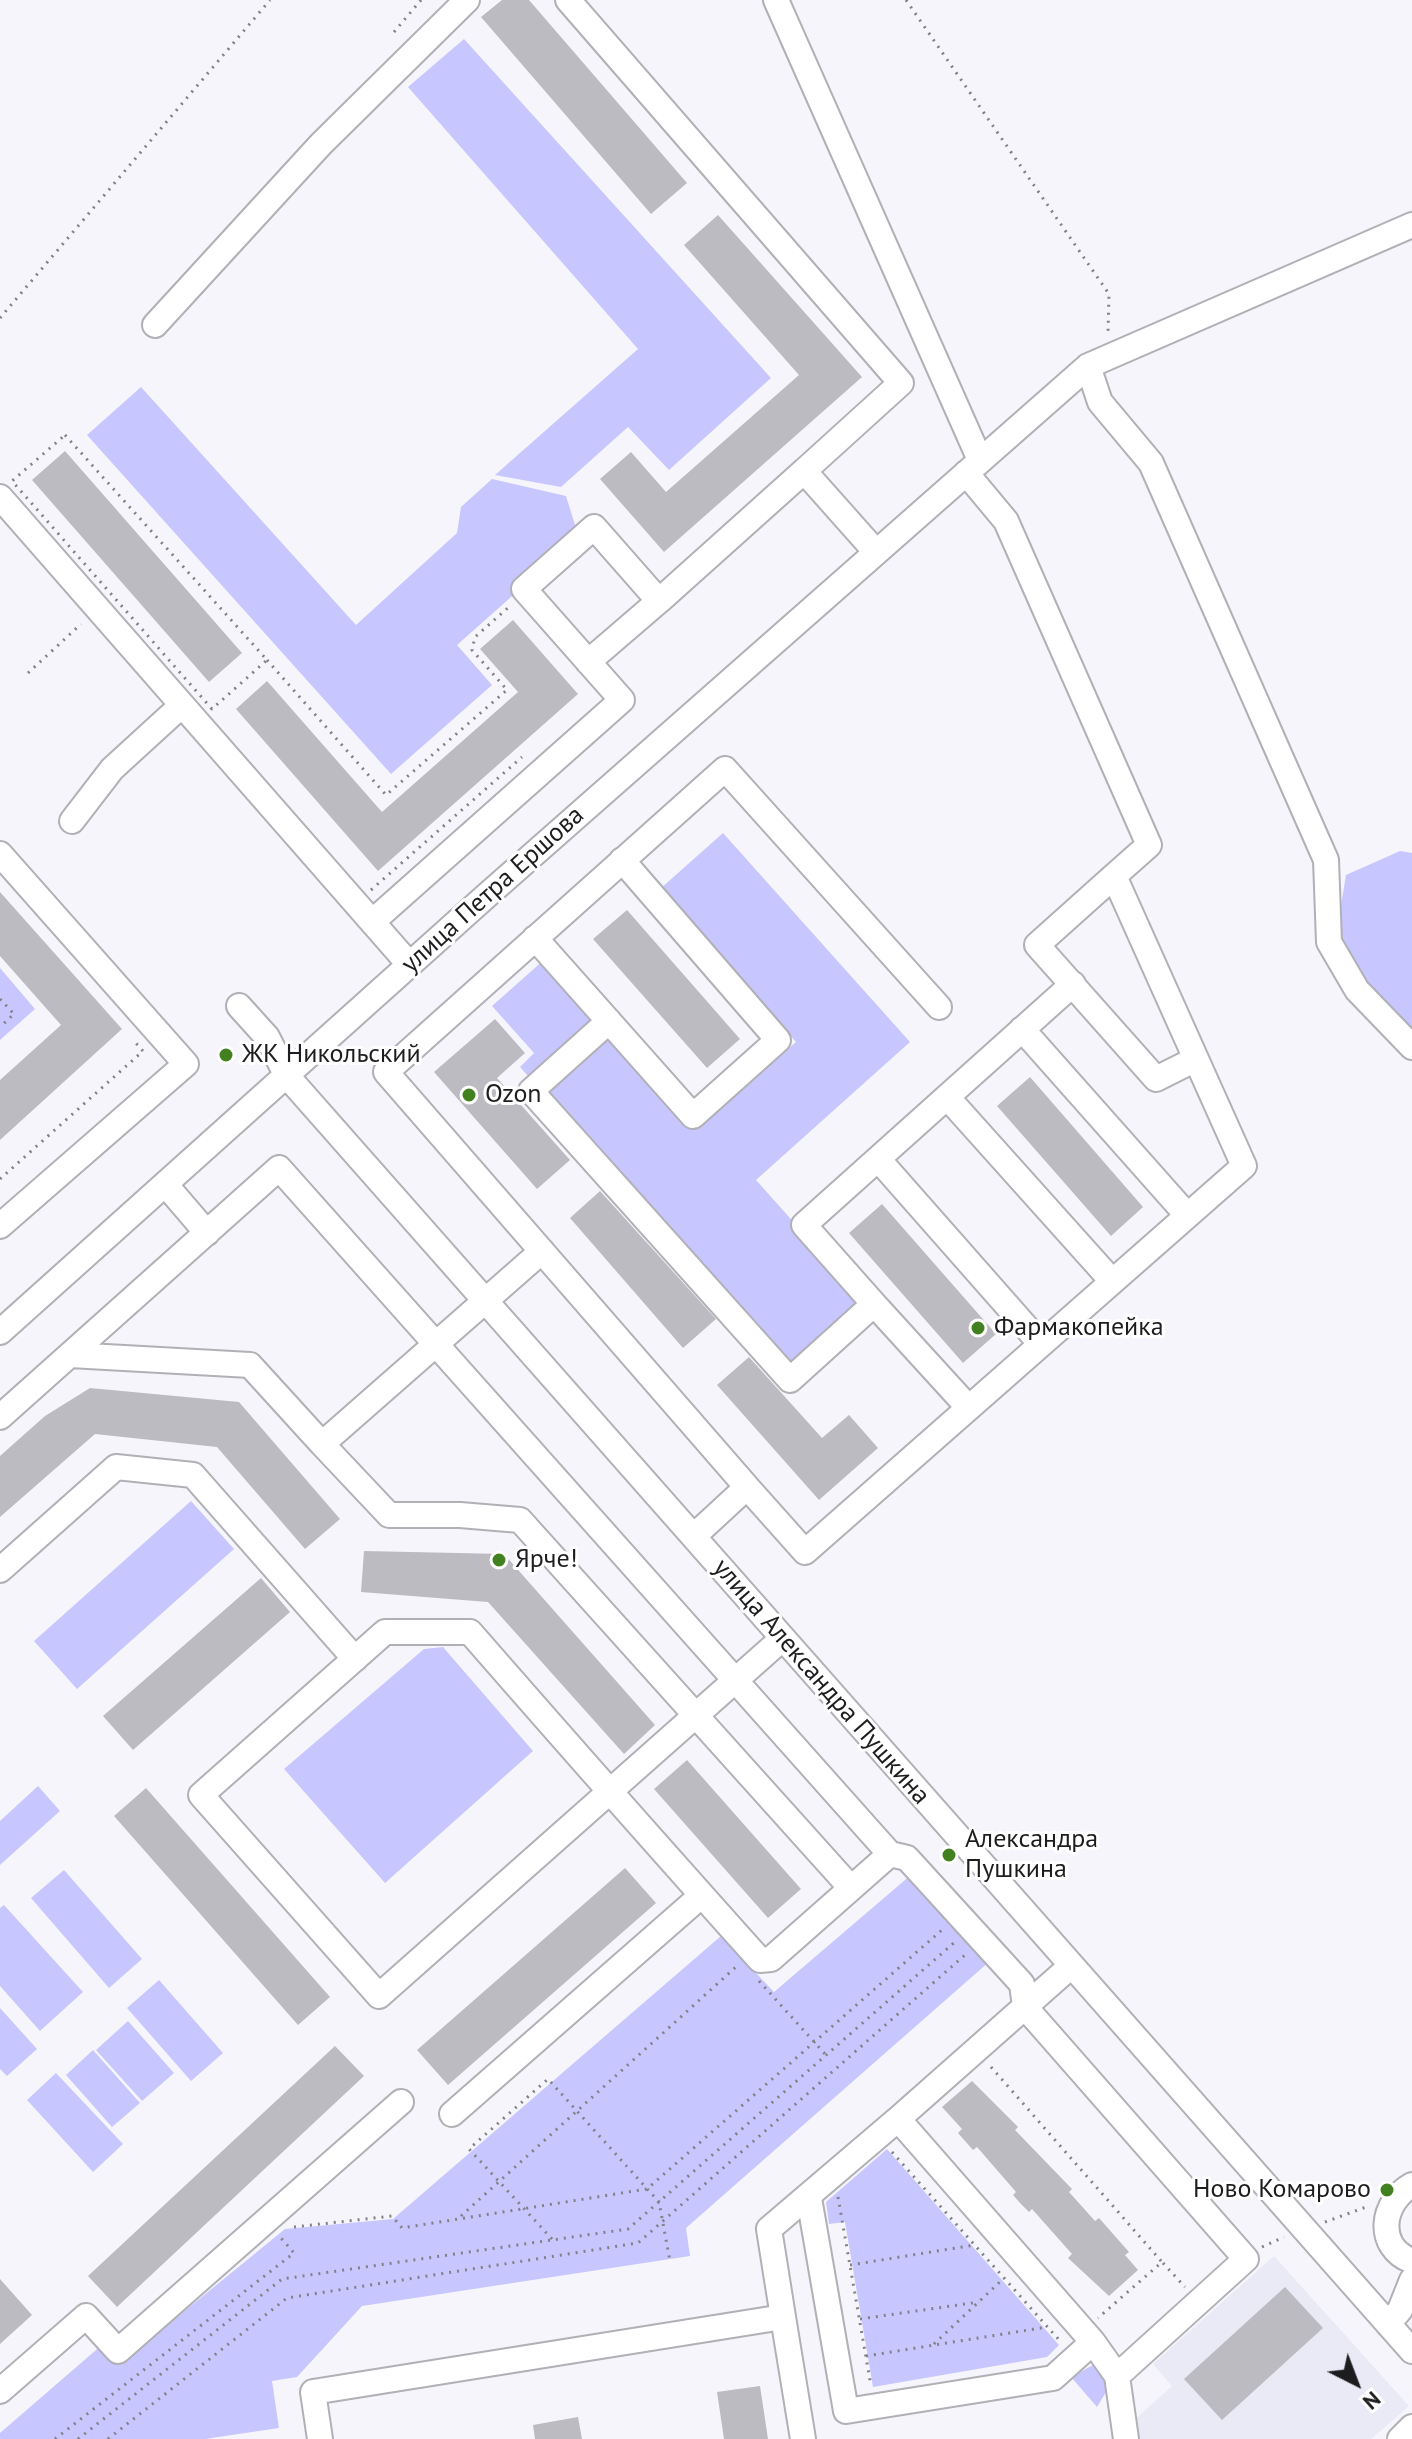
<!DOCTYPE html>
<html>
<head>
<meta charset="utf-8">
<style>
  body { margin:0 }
  #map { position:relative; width:1412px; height:2439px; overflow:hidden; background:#f5f5fb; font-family:"PT Sans",sans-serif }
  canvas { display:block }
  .north { position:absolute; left:1316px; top:2343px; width:80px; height:80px; -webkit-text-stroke:6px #fff; paint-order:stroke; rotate:138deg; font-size:22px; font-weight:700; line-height:32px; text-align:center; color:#1d1d1f }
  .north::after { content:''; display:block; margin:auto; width:28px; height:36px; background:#1d1d1f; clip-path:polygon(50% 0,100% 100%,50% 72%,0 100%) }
</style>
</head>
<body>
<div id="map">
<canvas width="1412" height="2439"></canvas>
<div class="north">N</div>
</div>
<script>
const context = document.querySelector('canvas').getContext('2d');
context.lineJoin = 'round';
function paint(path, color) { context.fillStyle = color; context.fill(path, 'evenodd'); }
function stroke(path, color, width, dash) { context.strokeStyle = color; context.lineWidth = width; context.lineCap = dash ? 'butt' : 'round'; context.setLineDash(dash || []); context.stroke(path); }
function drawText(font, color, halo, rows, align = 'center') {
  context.font = font + ' "PT Sans",sans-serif'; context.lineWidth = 6; context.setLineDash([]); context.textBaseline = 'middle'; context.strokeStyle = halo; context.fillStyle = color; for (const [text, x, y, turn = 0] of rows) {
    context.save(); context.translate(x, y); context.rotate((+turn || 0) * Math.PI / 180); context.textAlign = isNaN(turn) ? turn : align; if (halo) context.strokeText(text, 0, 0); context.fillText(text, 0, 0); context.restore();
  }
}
const built = new Path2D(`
  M1274,2256L1409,2406L1371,2439H1135L1132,2422L1172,2386L1153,2364Z`);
const green = new Path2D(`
  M464,39L771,378L669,470L628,427L561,487L495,475L638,349L408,87Z
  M141,387L356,625L457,533L461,507L492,479L566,496L576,528L519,590L457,645L492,685L391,774L87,435Z
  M723,833L910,1042L756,1180L865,1302L790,1369L520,1067L534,1053L492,1006L545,959L698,1129L796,1042L660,889Z
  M1400,851L1412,853V1028L1384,1002L1335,942L1346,875Z
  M0,968L35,1009L0,1040Z
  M191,1501L234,1549L77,1689L34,1641Z
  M443,1647L533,1751L385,1883L284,1769L424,1649Z
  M38,1786L60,1811L0,1865V1821Z
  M64,1870L142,1959L109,1988L31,1898Z
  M912,1874L990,1961L686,2228L690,2256L362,2306L297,2377L272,2381L279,2428L205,2439H0V2433L103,2344L122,2362L285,2229L393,2219L721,1936L774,1992Z
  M4,1905L83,1992L40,2031L0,1986V1908Z
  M159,1980L223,2053L191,2081L127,2008Z
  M0,2008L37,2049L7,2076L0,2069Z
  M128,2021L174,2073L142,2101L96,2050Z
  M93,2050L140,2103L112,2127L66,2075Z
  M56,2073L123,2144L93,2172L27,2100Z
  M887,2149L1059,2345L1047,2357L873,2387L845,2222L829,2224L826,2202Z
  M1093,2365L1102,2372L1106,2392L1097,2407L1071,2377Z`);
const building = new Path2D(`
  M502,0H529L687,183L651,214L481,17Z
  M718,215L862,377L664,552L600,479L631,452L666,492L799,375L684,245Z
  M65,451L242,653L209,682L32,480Z
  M513,620L578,694L378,871L236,709L267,681L382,812L518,692L480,649Z
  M0,892L122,1029L0,1140V1080L61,1025L0,956Z
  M627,910L740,1039L707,1068L593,939Z
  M495,1019L525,1053L497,1078L570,1160L537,1189L434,1072Z
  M1030,1077L1143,1207L1111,1236L997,1106Z
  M600,1191L716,1319L683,1348L570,1218Z
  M882,1204L996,1334L963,1363L849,1233Z
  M749,1357L822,1438L849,1415L878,1448L819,1500L717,1385Z
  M90,1388L239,1402L340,1519L305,1549L217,1447L95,1434L0,1517V1456L45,1416Z
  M364,1551L504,1554L655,1725L624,1754L488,1602L361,1592Z
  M261,1578L290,1612L133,1750L103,1716Z
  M687,1760L801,1889L768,1918L654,1789Z
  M146,1788L330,1997L298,2025L114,1816Z
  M625,1868L656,1903L448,2085L417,2050Z
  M335,2046L364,2076L117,2307L88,2276Z
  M972,2081L1018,2127L1015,2130L1072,2189L1069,2192L1095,2221L1099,2218L1129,2252L1125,2255L1138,2270L1109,2296L1068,2258L1072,2254L1032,2209L1029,2212L1021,2204L1013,2195L1016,2192L977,2147L973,2150L958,2133L962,2129L942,2107Z
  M0,2279L32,2315L0,2344Z
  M1285,2287L1323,2328L1222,2420L1184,2379Z
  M760,2386L768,2439H724L717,2392Z
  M578,2417L582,2439H535L533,2425Z`);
const path = new Path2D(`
  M906,0L1109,294L1108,332
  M394,32L421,0
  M0,318L270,0
  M65,435L267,660L212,709L12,481Z
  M267,660L386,795L507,690L472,650L475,637L510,606
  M28,673L81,624
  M371,890L522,757
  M0,999L14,1014L0,1027
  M0,1179L143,1051L135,1042
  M759,1981L826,2055
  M991,2067L1162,2262L1098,2318
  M892,2152L1060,2341
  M838,2197L871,2386
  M461,2216L737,1966
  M1325,2222L1366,2207
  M294,2227L392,2216L402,2228L647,2189L943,1929
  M552,2239L469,2149L548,2079L659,2202L670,2261
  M1262,2247L1284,2237
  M1163,2263L1185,2287
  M850,2265L975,2245
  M860,2319L979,2302
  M934,2344L1004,2278
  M866,2356L1047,2327
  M55,2439L294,2253L280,2237
  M78,2439L282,2279L628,2229L956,1941
  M108,2439L287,2298L638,2243L966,1954`);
const minor = new Path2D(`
  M568,0L901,383L804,471
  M776,0L980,460
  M155,325L321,144L467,0
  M1088,366L1100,402L1151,463L1326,860L1329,942L1357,990L1412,1047
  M0,497L409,964
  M588,662L659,601
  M72,821L112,769L182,705
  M0,854L186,1064L0,1226
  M1114,876L1037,945L1156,1079L1194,1060
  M372,922L622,700L524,589L594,527L659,601L804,471L876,552
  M535,938L693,1116L778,1040L622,860
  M239,1006L267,1037L287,1076L1412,2351
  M609,1021L531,1091L790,1380L874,1304L804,1225L1073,984
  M1022,1029L1187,1215
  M947,1097L1112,1281
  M878,1159L1041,1344
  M165,1184L207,1233
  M874,1304L968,1407
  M0,1332L485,897L1088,366L1412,225
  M70,1355L250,1365L322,1444L542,1251
  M0,1417L279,1168L890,1854L907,1858L1022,1984L1025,2007L1246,2259L1117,2376
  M322,1444L389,1515H460L520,1520L851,1888
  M747,1487L805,1552L1244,1166L1114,876L1149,845L1006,521L966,473
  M694,1536L747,1487L386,1072L725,769L939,1007
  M0,1570L116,1467L193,1475L355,1659
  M783,1638C648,1757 514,1877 379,1996L201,1795L385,1632H470C566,1742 663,1852 760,1960L771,1959L890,1854
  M452,2114L702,1895
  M898,2119L1071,1966
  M1412,2185C1381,2202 1375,2247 1412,2261
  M809,2198L846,2411L1053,2378L1093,2342L1117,2376L1126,2439
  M783,2317L803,2439
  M1388,2324L1400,2310L1412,2280
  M0,2391L86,2316L118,2351L401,2102
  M320,2439L313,2392L783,2317L769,2229L898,2119L1093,2342
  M1400,2439L1412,2427`);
const markers = [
  [226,1055,8,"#42811f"],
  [469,1095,8,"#42811f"],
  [978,1328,8,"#42811f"],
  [499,1560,8,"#42811f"],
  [949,1855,8,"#42811f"],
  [1387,2190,8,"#42811f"]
];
const streetNames = [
  ["улица Петра Ершова",493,890,-42],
  ["улица Александра Пушкина",821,1682,49]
];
const poiNames = [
  ["ЖК Никольский",242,1055],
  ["Ozon",485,1095],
  ["Фармакопейка",994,1328],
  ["Ярче!",515,1560],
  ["Александра",965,1840],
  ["Пушкина",965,1870],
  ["Ново Комарово",1371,2190,"right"]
];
paint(built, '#eaeaf7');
paint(green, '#c8c6fe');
paint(building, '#bbbbc1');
stroke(minor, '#b0b0b6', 28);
stroke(path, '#828286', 3, [2, 6]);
stroke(minor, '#fff', 24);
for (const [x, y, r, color] of markers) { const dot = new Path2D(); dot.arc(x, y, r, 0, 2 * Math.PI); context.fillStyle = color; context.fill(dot); stroke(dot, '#fff', 3); }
drawText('26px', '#1d1d1f', '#fff', streetNames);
drawText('26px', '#1d1d1f', '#fff', poiNames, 'left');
</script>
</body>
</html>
